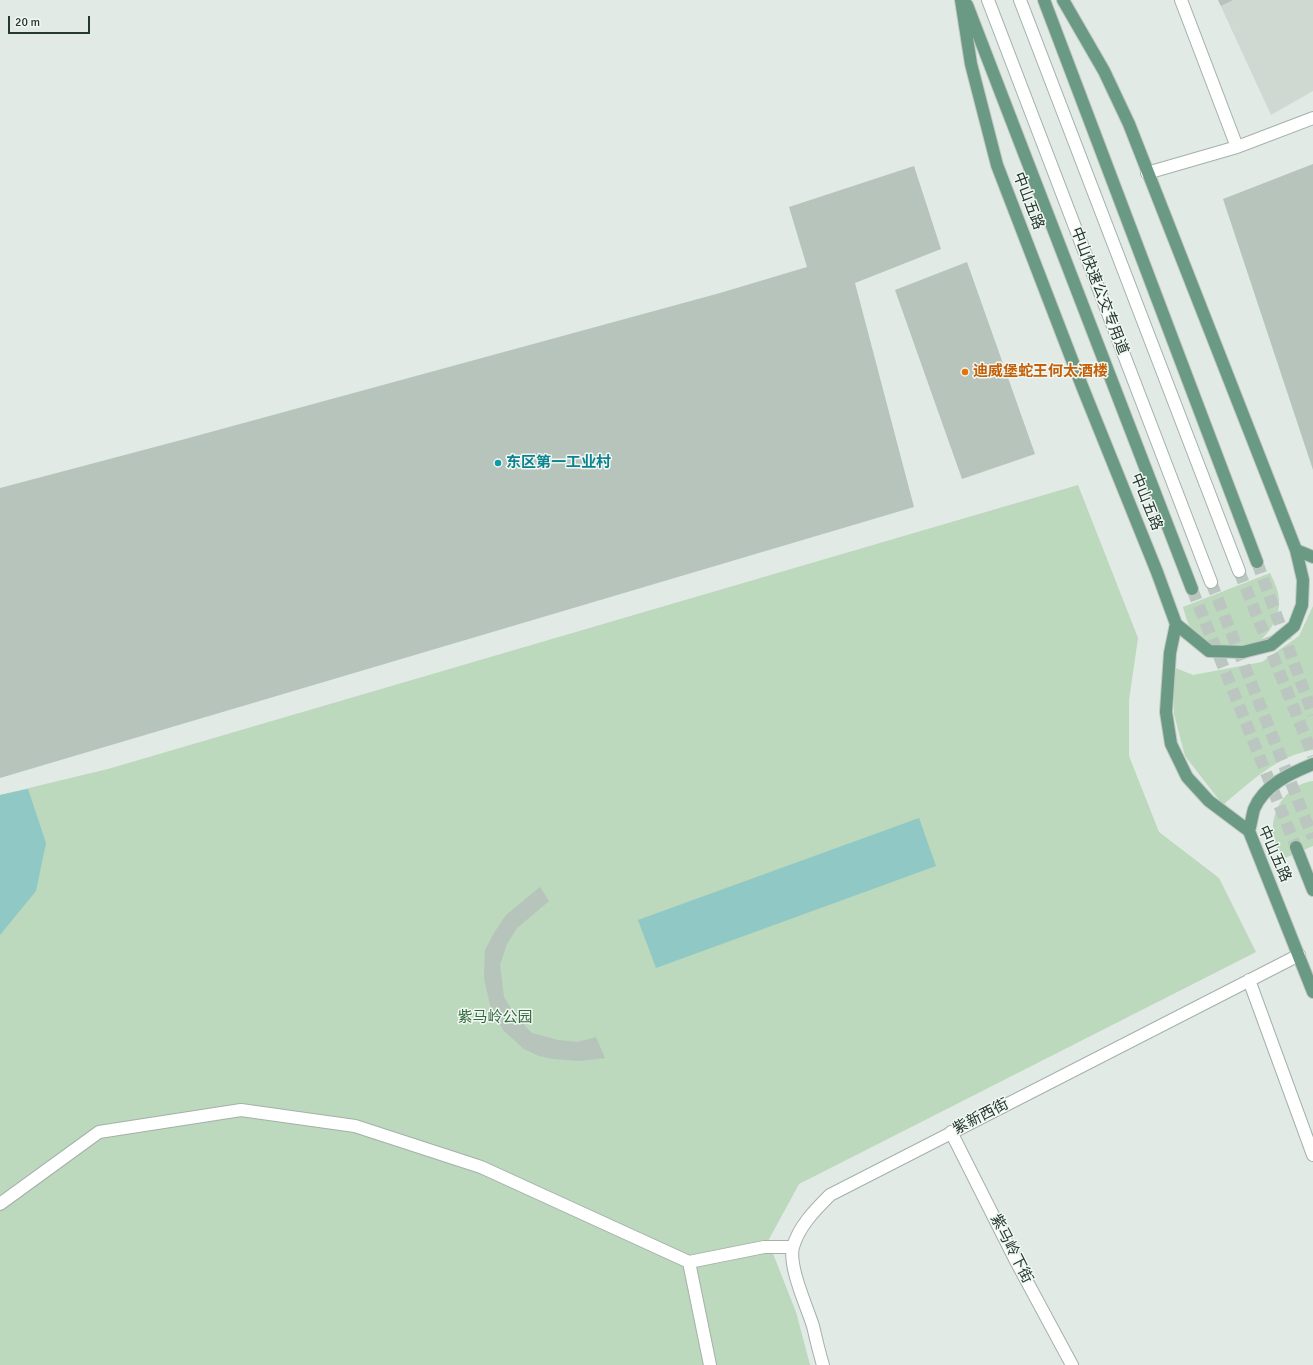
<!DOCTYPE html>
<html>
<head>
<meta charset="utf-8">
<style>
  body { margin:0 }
  #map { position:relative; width:1313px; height:1365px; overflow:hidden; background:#e1eae4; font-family:Signika,sans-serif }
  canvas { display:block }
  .scale { position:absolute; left:8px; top:16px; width:82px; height:18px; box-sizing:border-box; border:2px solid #23382e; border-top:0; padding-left:5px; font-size:12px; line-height:14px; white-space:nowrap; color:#23382e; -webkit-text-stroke:3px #f1f7f2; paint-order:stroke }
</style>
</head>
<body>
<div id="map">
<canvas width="1313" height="1365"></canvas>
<div class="scale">20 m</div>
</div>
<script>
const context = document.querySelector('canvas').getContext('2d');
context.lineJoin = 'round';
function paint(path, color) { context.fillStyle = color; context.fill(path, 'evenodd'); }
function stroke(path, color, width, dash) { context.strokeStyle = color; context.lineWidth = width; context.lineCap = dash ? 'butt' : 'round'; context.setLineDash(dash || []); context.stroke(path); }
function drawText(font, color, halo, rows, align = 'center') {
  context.font = font + ' Signika,"Noto Sans SC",sans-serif'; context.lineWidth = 3; context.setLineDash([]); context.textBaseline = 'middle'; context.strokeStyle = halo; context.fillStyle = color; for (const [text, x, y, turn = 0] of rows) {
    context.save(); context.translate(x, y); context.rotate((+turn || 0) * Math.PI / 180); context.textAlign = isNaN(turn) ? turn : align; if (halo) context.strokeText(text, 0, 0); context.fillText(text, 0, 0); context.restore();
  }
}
const built = new Path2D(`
  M1218,0H1313V91L1271,115Z`);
const green = new Path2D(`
  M1078,485L1138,638L1129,700V756L1159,832L1219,878L1256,952L799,1184L768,1241L796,1312L810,1365H0V795L108,769Z
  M1270,573C1275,583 1279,592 1279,602C1280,621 1261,648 1241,649C1236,649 1231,648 1226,647C1213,646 1208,646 1198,637C1189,629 1186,618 1183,607Z
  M1313,606V750C1278,755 1249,783 1223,805L1185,756L1174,714L1173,667L1193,675L1262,662L1299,636Z
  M1313,781V846L1283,859C1278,850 1273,841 1273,830C1272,806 1290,784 1313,781Z`);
const water = new Path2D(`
  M28,789L46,843L36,891L0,935V795Z
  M919,818L936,866L656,968L638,920Z`);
const building = new Path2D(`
  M1218,0H1233L1221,6Z
  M1313,164V470L1223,199Z
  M914,166L941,249L855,283L914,507L0,778V488L185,439L720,293L807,267L789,207Z
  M967,262L1035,454L962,479L895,290Z
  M540,887L549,901L517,928L507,944L500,965L504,997L516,1017L532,1033L558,1040L577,1042L596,1037L605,1058L580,1061L554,1059L539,1056L524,1049L503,1030L490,1005L484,978L485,950L494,933L506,915Z`);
const minorTunnel = new Path2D(`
  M1239,571L1313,756
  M1211,582L1313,838`);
const majorTunnel = new Path2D(`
  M1257,562L1313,715
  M1192,589L1296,847`);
const minor = new Path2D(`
  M988,0L1211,582
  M1020,0L1239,571
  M1181,0L1237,147
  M1147,173L1237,147L1313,118
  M1249,980L1313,1155
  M951,1132L1017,1263L1072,1365
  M0,1204L99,1132L241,1110L355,1126L481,1167L689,1262L764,1247H793
  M689,1262L710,1365
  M823,1365C819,1352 816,1339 813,1326C807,1307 788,1266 793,1247C799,1226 815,1210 830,1195L1299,955`);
const major = new Path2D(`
  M961,0L971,64L997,165L1082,386L1157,572L1176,624L1170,653L1166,712L1171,744L1187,777L1209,801L1249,831L1313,992
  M1044,0L1257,562
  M1063,0L1104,71L1129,124L1296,550L1303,580L1302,605L1294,626L1271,645L1243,652L1209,651L1176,624
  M967,5L1192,589
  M1296,550L1313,557
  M1249,831C1251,824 1252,816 1254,809C1264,785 1291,773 1313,764
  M1296,847L1313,890`);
const markers = [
  [965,372,4,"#e8710a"],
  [498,463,4,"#0f9aa8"]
];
const streetNames = [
  ["中山五路",1028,201,69],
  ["中山快速公交专用道",1099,291,69],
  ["中山五路",1146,502,68],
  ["中山五路",1274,854,66],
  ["紫新西街",981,1117,-27],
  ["紫马岭下街",1011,1249,63]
];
const foodNames = [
  ["迪威堡蛇王何太酒楼",973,372]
];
const cultureNames = [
  ["东区第一工业村",506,463]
];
const parkNames = [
  ["紫马岭公园",495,1018]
];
paint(built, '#cfd9d2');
paint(green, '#bcd8bd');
paint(water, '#8fc8c4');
paint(building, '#b6c4bc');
stroke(minorTunnel, '#bbc6c0', 12, [12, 6]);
stroke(majorTunnel, '#bbc6c0', 12, [12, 6]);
stroke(minor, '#a4b1aa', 14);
stroke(major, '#c1c7c4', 14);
stroke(minor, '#fff', 12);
stroke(major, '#6a9a83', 12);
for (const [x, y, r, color] of markers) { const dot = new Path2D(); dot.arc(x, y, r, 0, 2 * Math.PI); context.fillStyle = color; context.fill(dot); stroke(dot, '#f1f7f2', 1.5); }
drawText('15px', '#23382e', '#f1f7f2', streetNames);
drawText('bold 15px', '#c56008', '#f1f7f2', foodNames, 'left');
drawText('bold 15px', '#0d838f', '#f1f7f2', cultureNames, 'left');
drawText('15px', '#326a3b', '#f1f7f2', parkNames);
</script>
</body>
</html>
